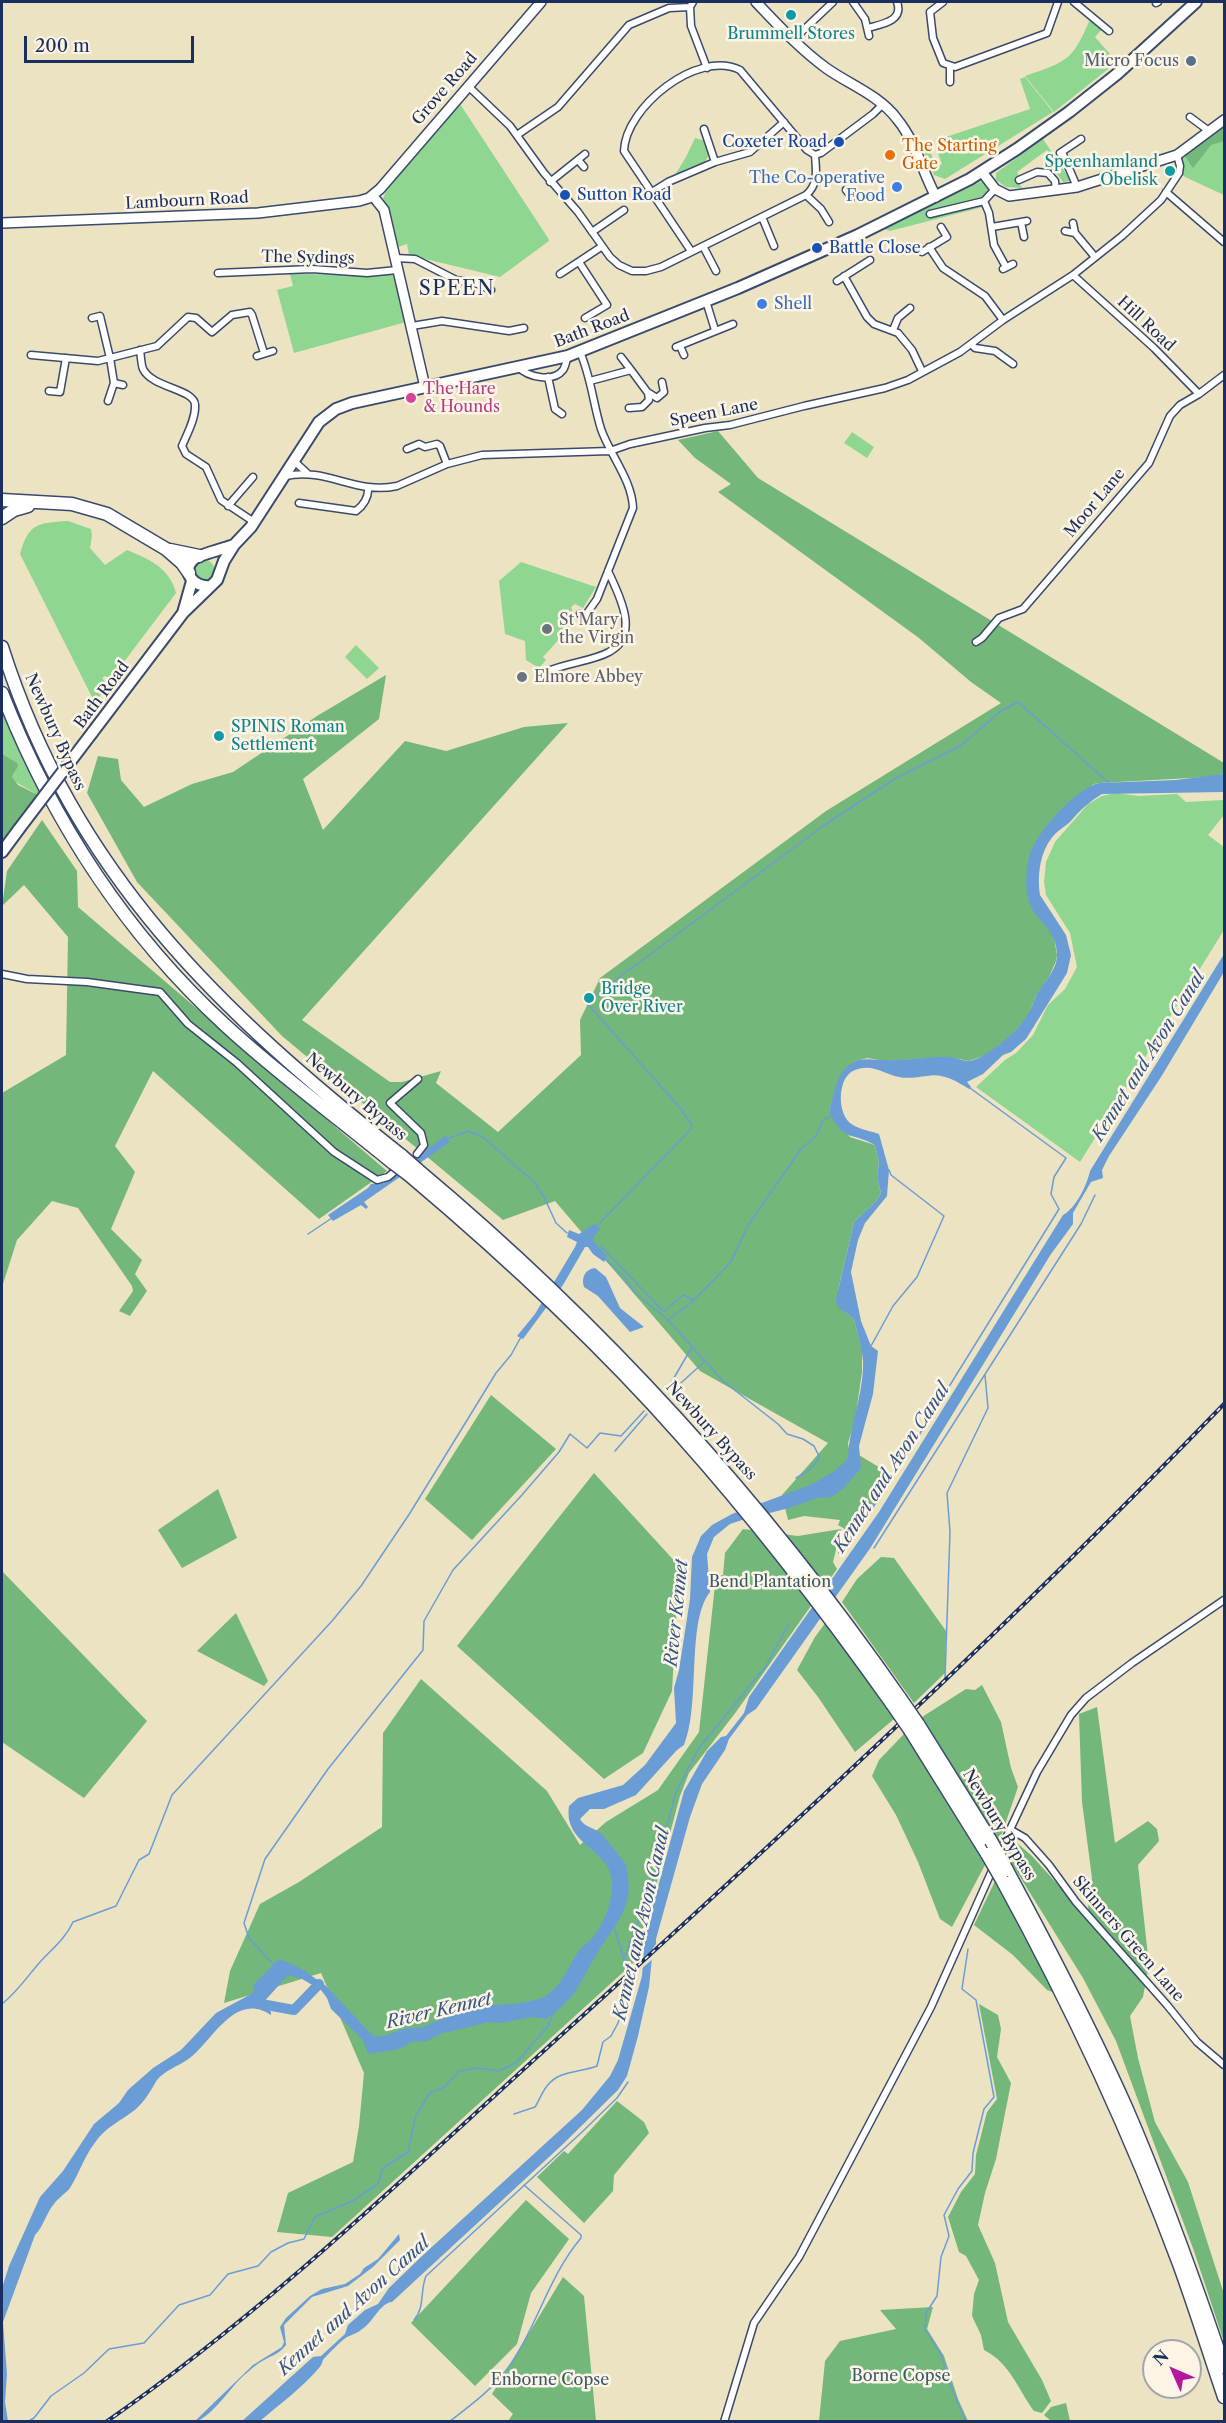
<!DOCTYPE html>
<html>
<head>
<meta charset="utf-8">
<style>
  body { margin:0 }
  #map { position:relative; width:1226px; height:2423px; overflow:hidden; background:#ece3c2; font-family:"Libre Caslon Text",serif }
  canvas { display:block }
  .frame { position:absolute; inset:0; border:3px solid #1b2f5e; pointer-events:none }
  .north { position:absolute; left:1142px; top:2339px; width:60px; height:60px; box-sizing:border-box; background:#fcf5e5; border:2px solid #a2a6af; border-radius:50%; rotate:315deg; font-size:16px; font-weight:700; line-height:24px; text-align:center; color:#1b2f5e }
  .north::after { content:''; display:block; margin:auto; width:21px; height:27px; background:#b5179e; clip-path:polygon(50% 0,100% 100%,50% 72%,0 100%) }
  .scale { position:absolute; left:24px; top:36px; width:170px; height:27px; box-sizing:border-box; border:3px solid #1b2f5e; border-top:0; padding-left:8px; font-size:18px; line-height:21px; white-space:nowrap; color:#1b2f5e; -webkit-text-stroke:4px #fcf5e5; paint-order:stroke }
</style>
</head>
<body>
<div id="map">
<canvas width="1226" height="2423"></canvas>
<div class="frame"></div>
<div class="north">N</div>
<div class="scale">200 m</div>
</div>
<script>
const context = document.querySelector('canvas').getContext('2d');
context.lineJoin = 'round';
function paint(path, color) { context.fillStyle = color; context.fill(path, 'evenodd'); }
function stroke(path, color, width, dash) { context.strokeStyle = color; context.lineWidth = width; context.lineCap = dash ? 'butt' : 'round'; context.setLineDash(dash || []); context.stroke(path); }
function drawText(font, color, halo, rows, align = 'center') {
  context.font = font + ' "Libre Caslon Text",serif'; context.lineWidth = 5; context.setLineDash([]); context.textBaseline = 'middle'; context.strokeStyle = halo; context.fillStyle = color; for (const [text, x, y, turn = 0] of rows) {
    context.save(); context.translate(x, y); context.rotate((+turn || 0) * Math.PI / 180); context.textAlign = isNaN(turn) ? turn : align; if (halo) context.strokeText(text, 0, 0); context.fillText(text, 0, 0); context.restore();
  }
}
const green = new Path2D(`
  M1091,17L1104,27L1095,37L1117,62L1054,112L1025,76C1070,61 1073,59 1091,17Z
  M1025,77L1053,112L945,179L934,175L921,146L926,143L937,167L942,164L936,148L940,139L1030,109L1020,79Z
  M460,104L548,238L549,241L500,277L409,255L407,244L395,248L383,199L388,186Z
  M1224,123V195L1185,177L1180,172L1179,159Z
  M695,138L706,141L710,153L705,162V164L675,175L686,157Z
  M1043,139L1071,181L1063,182L1057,174L1049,170L1051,167L1046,160L1051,156L1047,150L1017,172L1020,178L1017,180L1022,188L1006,187L996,180V173Z
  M982,181L987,184C991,191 987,195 982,201L983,207L890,231L884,229Z
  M290,274L394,275L406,322L294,353L277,290L293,286Z
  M852,432L874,447L867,458L844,443Z
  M68,521L91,529L92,536L90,548L105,565L127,550C149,559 170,568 176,593L111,679L105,676L102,678L108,685L95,703L20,554C29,523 37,523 68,521Z
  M193 571a11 11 0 1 1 22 0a11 11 0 1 1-22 0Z
  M521,562L596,587L583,608L575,604L571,607L575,618L570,627L543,657L546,660L539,668L526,660L525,641L505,634L499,581Z
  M356,645L379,668L367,679L345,657Z
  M2,708L40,793L38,795L14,781L12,777L15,772L6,757L2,754Z
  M1115,793L1139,796L1177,794L1186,802L1224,800V815L1208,835L1224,847V930L1080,1162L976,1087L1005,1060L1016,1053L1033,1035L1048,1005L1065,989L1077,967L1070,933L1046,895L1044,882L1046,862L1055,842L1088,804L1102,796Z`);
const forest = new Path2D(`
  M1224,124V141L1211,145L1193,168L1183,153Z
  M718,431L758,478L1224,763V774L1209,777L1099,783L1094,784L1056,816L1037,840L1027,874L1028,898L1034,911L1053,933L1057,955L1056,961L1050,975L1036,996L1028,1016L1008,1039L989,1054L969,1061L949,1057L886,1061L867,1058L854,1062L835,1091L829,1111L850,1137L875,1145L879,1162L877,1177L881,1193L877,1200L854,1222L838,1290L845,1312L854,1319L862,1350V1372L855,1420L848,1443L849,1449L892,1475L868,1515L853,1534L838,1525L840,1520L804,1516L788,1520L782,1495L828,1443L700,1371L555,1201L503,1220L282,1036L137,882L87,793L98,756L118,759L121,780L144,807L192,784L233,772L317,716L386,675L379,719L303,779L323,830L405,741L446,751L524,727L568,723L302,1020L390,1082H402L441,1071L436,1083L498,1132L581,1055L580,1020L600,978L826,811L1001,703L971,682L919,638L718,492L731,484L695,458L678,440Z
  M2,754L17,763L18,766L12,777L18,785L38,795L2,843Z
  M42,820L77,871L78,907L387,1171L319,1219L153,1071L115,1146L135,1172L111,1229L142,1260L135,1274L147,1291L130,1316L119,1311L133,1291L132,1286L78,1208L52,1201L17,1240L2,1287V1093L66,1055L68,937L24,885L2,906L7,871Z
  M491,1395L556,1449L472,1540L425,1499Z
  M594,1473L679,1566L672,1691L643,1753L604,1779L457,1646Z
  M218,1489L237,1538L182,1568L158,1530Z
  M743,1529L798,1536L841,1529L833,1562L837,1569L736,1712L689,1773L680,1796L653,1897L643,1937L642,1955L332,2237L277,2232L288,2193L353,2162L359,2126L364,2073L321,1973L224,2003L230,1971L260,1904L299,1882L382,1827L383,1733L421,1679L547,1791L580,1845L606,1822L658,1790L699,1732L716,1576L723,1575L725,1553Z
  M881,1557L894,1558L946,1631L945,1673L914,1703L842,1602L857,1579Z
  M2,1571L147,1721L84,1798L2,1742Z
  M236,1613L268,1681L264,1686L197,1651Z
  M826,1622L894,1719L855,1752L818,1697L797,1670L815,1637Z
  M982,1685L1001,1722L1011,1768L1018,1787L999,1842L922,1717L966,1689L975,1690Z
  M1097,1707L1115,1843L1148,1821L1157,1829L1159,1841L1138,1865L1149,1965L1143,1997L1130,2016L1138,2058L1155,2122L1188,2182L1224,2294V2342L1194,2251L1116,2041L1083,1978L1007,1856L1017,1843L1032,1856L1087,1917L1092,1878L1082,1802L1079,1714Z
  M904,1734L985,1865L952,1927L940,1919L918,1862L896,1815L872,1776L879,1760Z
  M995,1881L1055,1993L1047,1990L1013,1955L974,1925Z
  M979,2004L998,2015L1001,2029L997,2057L1011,2083L996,2159L985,2193L978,2225L995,2263L1008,2322L1042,2380L1051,2401L1042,2413L1034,2411C1017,2388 1011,2364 984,2350L981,2335L972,2316L974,2294L979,2280L966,2256L959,2252L948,2217L961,2192L975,2174L976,2155L987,2112L997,2099Z
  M617,2101L644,2122L649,2133L614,2175L613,2191L584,2223L537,2177L564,2151L568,2154Z
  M526,2200L569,2239L531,2293L517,2344L475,2386L411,2323Z
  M563,2277L584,2296L596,2421H508L513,2414L492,2394Z
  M933,2307L927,2329L944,2356L958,2399L968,2421H819L825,2361L840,2341L896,2329L880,2310Z
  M1066,2403L1070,2421H1051L1044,2415L1051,2407Z`);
const water = new Path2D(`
  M1224,774V792H1223L1102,794C1089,802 1080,810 1070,822C1066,826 1060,829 1056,833C1040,849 1037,874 1040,895L1066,935L1071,955L1067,973L1026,1039L1011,1052L1003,1055L983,1074L967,1082L971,1087L969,1089C956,1081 943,1073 927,1076C918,1077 908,1079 899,1077C883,1074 873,1063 855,1070C837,1076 836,1116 853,1125C861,1130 871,1131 879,1134L889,1170L887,1196L865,1223L858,1240L851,1272L861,1321L871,1346L878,1351L873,1394L859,1446L861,1468L843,1489L831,1497L817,1498L789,1508L742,1520L730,1524L714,1537L707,1554L710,1592C686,1622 701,1704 684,1745L677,1750L636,1795L604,1809H590L580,1819C584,1827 595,1828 602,1834C605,1838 622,1859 625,1863C627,1867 627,1872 628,1877C633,1909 613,1927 598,1952C582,1977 576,2000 549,2016L548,2019L531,2017L502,2023L489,2022L440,2034L427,2041L411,2042L404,2047L394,2050L368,2054L363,2040L331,2009L327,1998L321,1990L302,1979L288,1975L262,2004L271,2012V2015C234,1990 212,2043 187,2060C178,2066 164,2071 157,2080C151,2090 145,2101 136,2109C121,2121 105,2127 94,2144C84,2157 79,2174 70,2188C65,2194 58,2198 54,2204C46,2213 44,2226 35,2235L3,2322L7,2374L5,2402L8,2421L2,2422V2288L9,2266L40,2197L63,2171L94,2124L119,2103L128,2090L153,2068L181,2050L216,2013L253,1993L254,1984L279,1959L300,1968L325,1985L373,2036C384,2038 392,2033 403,2029C410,2027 418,2029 425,2026C446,2018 468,2006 490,2005C503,2005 537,2003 547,1995C564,1983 567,1968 578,1952C583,1945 590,1942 594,1936C605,1921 612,1903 612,1885C613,1848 563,1847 569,1806L578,1798L623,1785L645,1765L676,1723L674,1688L679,1670L690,1599L692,1557L701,1536L712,1525L732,1514L813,1484L836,1470L848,1459C849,1426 864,1394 863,1361C862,1347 857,1332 854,1319L837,1306L836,1299L854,1222L877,1200L881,1193L877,1177L879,1162L875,1145C850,1131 844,1143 829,1111C833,1099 836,1078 845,1069C857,1055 871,1060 887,1060C908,1061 930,1056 951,1057C957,1058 963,1061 969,1061C988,1058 1019,1030 1028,1014C1032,1008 1034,1000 1037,994C1045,981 1058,969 1057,953C1055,925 1032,920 1028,898C1025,885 1026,861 1032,849C1041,828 1077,788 1099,783L1176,780Z
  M1224,954V972L1161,1077L1109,1156L1102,1170L1103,1178L1091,1182L1073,1213V1224L1051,1254L871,1547L756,1709L747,1715L729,1739L725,1750L702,1784L690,1817L656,1939V1944L653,1948L649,1987L638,2036L627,2076L618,2090L562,2145L392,2302C381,2303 375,2318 366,2326C358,2333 356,2333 347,2337C343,2339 325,2357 323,2360C322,2363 321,2366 319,2368C302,2388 280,2404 260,2421L241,2422L313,2357L321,2356L345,2334L348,2325L365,2310L378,2304L389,2288L422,2256L582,2110L610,2076L618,2060L642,1976L645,1935L684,1791L707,1751L721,1737L726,1736L744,1713L749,1697L879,1512L1063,1215C1076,1208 1087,1185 1090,1171Z
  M445,1136L450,1142L364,1202L368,1207L366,1209L361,1205L333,1221L328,1215L368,1188L371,1184L383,1183Z
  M594,1224L600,1229L594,1236L593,1241L607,1256L604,1262L593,1254L588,1247H585L563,1285L523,1339L517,1336L535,1314L575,1247L577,1242L567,1237L569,1230L579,1234Z
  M595,1268L606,1277L620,1308L644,1327L630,1332L598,1296L584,1287C581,1278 585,1269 595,1268Z
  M399,2234L400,2240L373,2267L348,2286L312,2297L284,2325L286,2345C279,2355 269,2356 259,2363C252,2368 244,2375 238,2381C228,2392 207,2421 195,2421L253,2365L282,2347L284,2342L280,2327L286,2318L310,2296L322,2289L345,2284L360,2274L364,2268L378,2259Z`);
const pier = new Path2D(`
  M658,1945L655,1957L640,1970L641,1960Z`);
const stream = new Path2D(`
  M447,1139L468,1131L483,1137L534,1182L544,1197L556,1223L567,1233
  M596,1227L691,1129L692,1125L681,1109L586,1002L823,826L896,778L960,746L1001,711L1018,702L1109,783
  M308,1234L332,1218
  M601,1246L661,1309L664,1311L683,1295L694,1300
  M605,1259L625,1278L634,1292L668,1320L723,1381L778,1424L787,1434L803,1439L814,1446L819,1456L818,1460L808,1471L796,1478
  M668,1320L694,1300L730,1263L749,1224L801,1149L816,1136L824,1119L832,1116
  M871,1346L893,1306L917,1277L944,1216L891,1175L889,1170
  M668,1388L692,1347
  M671,1392L704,1362
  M615,1451L647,1414
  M874,1548L1081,1224L1095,1195
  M839,1553L868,1515L911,1448L1059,1209L1051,1194L1054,1177L1066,1158L970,1088
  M945,1678L950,1532L947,1493L988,1408L985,1375
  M624,1959L651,1888L676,1792L699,1748L766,1666L788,1625
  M273,1964L249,1938L244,1923L265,1859L328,1769L423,1650L424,1621L453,1570L521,1496L559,1452L570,1434L587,1448L600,1433L621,1436L644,1411
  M2,2004C17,1992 27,1977 40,1962C52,1949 66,1938 73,1922L116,1906L139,1860L149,1854L172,1795L332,1621L361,1586L410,1513L496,1373L511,1355L521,1337
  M514,2114L535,2107C539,2101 542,2092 547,2086C559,2070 579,2073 597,2066L603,2042L611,2036L618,2023L631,1981L629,1962L624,1959L615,1930
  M414,2320C425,2308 420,2290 426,2276L582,2132L617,2098L628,2082
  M27,2422L34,2418L51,2396L84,2373L109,2349L144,2343L179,2305L210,2295L228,2274L258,2266L271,2252L288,2243L304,2239L315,2217L352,2201L378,2184L383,2168L408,2152L416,2115L430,2093L444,2087L459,2071L478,2068L499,2071L517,2062L548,2026L554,2012
  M449,2422C468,2407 489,2392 504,2373C536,2332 547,2278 581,2238V2235L524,2185
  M966,2422L947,2377L942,2356L925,2329L926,2313L937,2296L941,2257L949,2236L944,2215L958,2189L972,2171L973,2153L984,2109L994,2097L976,2000L962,1989L968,1949`);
const river = new Path2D(`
  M250,2002L294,2010L319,1984`);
const street = new Path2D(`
  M853,2L865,19L869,36
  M943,2L930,12L933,38L943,63L955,67L1047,33L1058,2
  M1074,2L1109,31
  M1156,3L1158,2
  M690,7L691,26L707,68
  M868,28C882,24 904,21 897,2
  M793,40L833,2
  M950,67V82
  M468,86L510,126L544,173L578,212L610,257L619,265L632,271H646L661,267L806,195C819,184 816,170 815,155
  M1190,117L1209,131
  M704,129L715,162
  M517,135L558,107L629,25L669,8L690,7L693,2
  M1062,152L1077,187
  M1060,153L1081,139
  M815,155L821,153L873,114L883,104
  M578,160L584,167
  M1019,180L1037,172L1048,173L1055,181L1056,191
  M550,182L585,154
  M846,190L852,197
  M652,192L668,182L715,162L750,152L784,122
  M1166,192L1224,242
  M806,195L821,209L829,222
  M984,201L989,213L994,245L1006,267
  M930,214L984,201L995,189
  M762,217L774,246
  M1021,222L1024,237
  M1073,223L1075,233L1095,257
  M992,227L1027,221
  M1065,231L1075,233
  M592,232L624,210
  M703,246L716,271
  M929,247L943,268L985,296L1003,320
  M691,251L624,151C625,108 697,49 740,70L807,150L815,155
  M922,252L947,237L941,227
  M395,258L415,259L456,280L475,283L491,290
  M579,262L607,305L585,318
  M1003,269L1013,264
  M218,273L312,269L367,273L397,270
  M560,274L601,247
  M1073,275L1154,348L1199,394
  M844,276L867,317L874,324L898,333L912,350L922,371
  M837,281L870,260
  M706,301L715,330
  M92,318L100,316L110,358L157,346L188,317L196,318L212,332L232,315L250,312L252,315L264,353
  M412,326L442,321L509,331L524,328
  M893,330L898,318L910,308
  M971,344L975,348L995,351L1013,364
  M680,346L684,355
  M676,347L733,324
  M140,350C141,356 141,364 143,369C152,388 195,389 195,405C196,418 187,434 182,446L186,454L206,467L221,500L254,522
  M31,355L98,361L110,358L114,383L108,401
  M257,356L273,351
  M621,357L631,370
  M518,367C528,377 553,383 563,370C566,366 566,360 568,356
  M548,377L555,409L562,414
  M590,381L631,370L648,393L649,400L642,407L629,408
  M114,383L123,385
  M49,391L60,392L66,358
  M649,393L657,398L664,392L662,382
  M407,449L419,444L425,447L437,444L440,446L447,464
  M294,461L307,473
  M285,476C328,467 355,495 397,486L447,464L482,455L610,451L630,444L705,428L730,425L804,406L885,388L908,380L960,352L1003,320L1073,275L1122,236L1161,200L1179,173L1180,166L1177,155
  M299,503L356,511C363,506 369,497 368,488
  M228,506L253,477
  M580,614L585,616L597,599L633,508C632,480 610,455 601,429C593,403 591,377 580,352
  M976,642L982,638L999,618L1023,609L1149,463L1170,416L1180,405L1199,394L1224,375
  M546,672C566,663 593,661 609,652C641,635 619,595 608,571
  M2,974L27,979L87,982L160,992L188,1024L237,1063L334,1152L377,1180L388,1177L400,1167
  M417,1154L424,1145L421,1133L390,1103L418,1079
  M1011,1830L1025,1838L1049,1865L1076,1902L1167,2005L1197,2042L1224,2065
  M999,1853L1037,1772L1071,1715L1086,1698L1132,1663L1224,1600
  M724,2422L754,2323L799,2257L931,2007L994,1866`);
const secondary = new Path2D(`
  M756,2C778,25 800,49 826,68C850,85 879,95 897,119C916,142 922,171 936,197
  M982,172L995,189L1009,196L1077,187L1177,155L1224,120
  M373,196L384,210L425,387
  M2,223L258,213L359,201L369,198L380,189L541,2`);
const primary = new Path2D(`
  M210,586C194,588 180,571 194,559C198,555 226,548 234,545
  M183,613L192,581
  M92,733L183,613L217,580L224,561L234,545L251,527L319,422L336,409L352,403L568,356L738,288L858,235L970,179L1017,149L1069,112L1117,74L1196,2
  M2,852L19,829`);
const highway = new Path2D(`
  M2,500L72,504L107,514L166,549L182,563L189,573
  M2,518L14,510L28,506
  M170,550L199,556
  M2,647C74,874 220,1012 402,1156
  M2,693C51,818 125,933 225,1025C278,1074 337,1117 393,1163
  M418,1170C602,1324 763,1501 900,1698
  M409,1175C505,1256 598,1342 681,1436C757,1521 826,1611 892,1704
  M918,1724L991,1841
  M910,1730L987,1854
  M1007,1870C1049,1948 1090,2026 1126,2107C1163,2192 1194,2279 1224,2367
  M1002,1880C1070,2004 1130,2132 1179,2264C1195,2308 1209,2353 1224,2397`);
const rail = new Path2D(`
  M106,2422C269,2309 411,2171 558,2038C786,1832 1011,1624 1224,1404`);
const primaryBridge = new Path2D(`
  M19,829L92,733`);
const highwayBridge = new Path2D(`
  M402,1156L418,1170
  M393,1163L409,1175
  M900,1698L918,1724
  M892,1704L910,1730
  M991,1841L1007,1870
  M987,1854L1002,1880`);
const markers = [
  [791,15,6,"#0f9aa8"],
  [1191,61,6,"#5c6f8a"],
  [839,142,6,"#1a4fb4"],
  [890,155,6,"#e8710a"],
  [1170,171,6,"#0f9aa8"],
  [897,187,6,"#3f7fe0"],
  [565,195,6,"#1a4fb4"],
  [817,248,6,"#1a4fb4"],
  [762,304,6,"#3f7fe0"],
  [411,398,6,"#d1479c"],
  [547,629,6,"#6b7280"],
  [522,677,6,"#6b7280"],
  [219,736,6,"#0f9aa8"],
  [589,998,6,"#0f9aa8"]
];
const cultureNames = [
  ["Brummell Stores",791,34,"center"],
  ["Speenhamland",1158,162,"right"],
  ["Obelisk",1158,180,"right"],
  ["SPINIS Roman",231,727],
  ["Settlement",231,745],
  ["Bridge",601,989],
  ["Over River",601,1007]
];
const serviceNames = [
  ["Micro Focus",1179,61]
];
const streetNames = [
  ["Grove Road",445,89,-49],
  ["Lambourn Road",187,201,-3],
  ["The Sydings",308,258,1],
  ["Hill Road",1146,324,43],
  ["Bath Road",592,329,-21],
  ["Speen Lane",714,413,-11],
  ["Moor Lane",1095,503,-50],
  ["Bath Road",102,695,-53],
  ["Newbury Bypass",55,732,66],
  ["Newbury Bypass",356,1097,40],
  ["Newbury Bypass",711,1431,48],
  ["Newbury Bypass",999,1825,59],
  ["Skinners Green Lane",1128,1939,49]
];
const transitNames = [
  ["Coxeter Road",827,142,"right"],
  ["Sutton Road",577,195],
  ["Battle Close",829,248]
];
const foodNames = [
  ["The Starting",902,146],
  ["Gate",902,164]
];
const shopNames = [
  ["The Co-operative",885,178],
  ["Food",885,196],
  ["Shell",774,304,"left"]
];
const hotelNames = [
  ["The Hare",423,389],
  ["& Hounds",423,407]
];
const worshipNames = [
  ["St Mary",559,620],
  ["the Virgin",559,638],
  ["Elmore Abbey",534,677]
];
const parkNames = [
  ["Bend Plantation",770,1582],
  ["Borne Copse",901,2376],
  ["Enborne Copse",550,2380]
];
const waterNames = [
  ["Kennet and Avon Canal",1149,1056,-58],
  ["Kennet and Avon Canal",892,1468,-57],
  ["River Kennet",677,1613,-84],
  ["Kennet and Avon Canal",642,1924,-77],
  ["River Kennet",439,2011,-13],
  ["Kennet and Avon Canal",354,2306,-42]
];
const quarterNames = [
  ["SPEEN",457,289]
];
paint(green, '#8fd690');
paint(forest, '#73b77a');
paint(water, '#6a9dd5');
paint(pier, '#ece3c2');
stroke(stream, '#6a9dd5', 1.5);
stroke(river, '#6a9dd5', 10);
stroke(street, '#3a4a6d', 9);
stroke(secondary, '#3a4a6d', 12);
stroke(primary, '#3a4a6d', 14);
stroke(highway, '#3a4a6d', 15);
stroke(street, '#fff', 6);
stroke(secondary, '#fff', 9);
stroke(primary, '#fff', 10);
stroke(highway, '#fff', 12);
stroke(rail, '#1b2f5e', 4);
stroke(rail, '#fcf5e5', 1.5, [4.5]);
stroke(primaryBridge, '#3a4a6d', 14, []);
stroke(highwayBridge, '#3a4a6d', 15, []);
stroke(primaryBridge, '#fff', 10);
stroke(highwayBridge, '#fff', 12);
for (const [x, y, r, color] of markers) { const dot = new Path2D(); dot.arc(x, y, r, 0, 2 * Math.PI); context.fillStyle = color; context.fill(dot); stroke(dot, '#fcf5e5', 2); }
drawText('16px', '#0d838f', '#fcf5e5', cultureNames, 'left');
drawText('16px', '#4e5e75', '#fcf5e5', serviceNames, 'right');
drawText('16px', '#1b2f5e', '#fcf5e5', streetNames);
drawText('16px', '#164399', '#fcf5e5', transitNames, 'left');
drawText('16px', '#c56008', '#fcf5e5', foodNames, 'left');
drawText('16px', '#366cbe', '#fcf5e5', shopNames, 'right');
drawText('16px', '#b23c85', '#fcf5e5', hotelNames, 'left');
drawText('16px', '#5b616d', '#fcf5e5', worshipNames, 'left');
drawText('16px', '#38596a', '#fcf5e5', parkNames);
drawText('italic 18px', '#375688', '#fcf5e5', waterNames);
context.letterSpacing = '1.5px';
drawText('20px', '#1b2f5e', '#fcf5e5', quarterNames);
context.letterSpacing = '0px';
</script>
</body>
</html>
